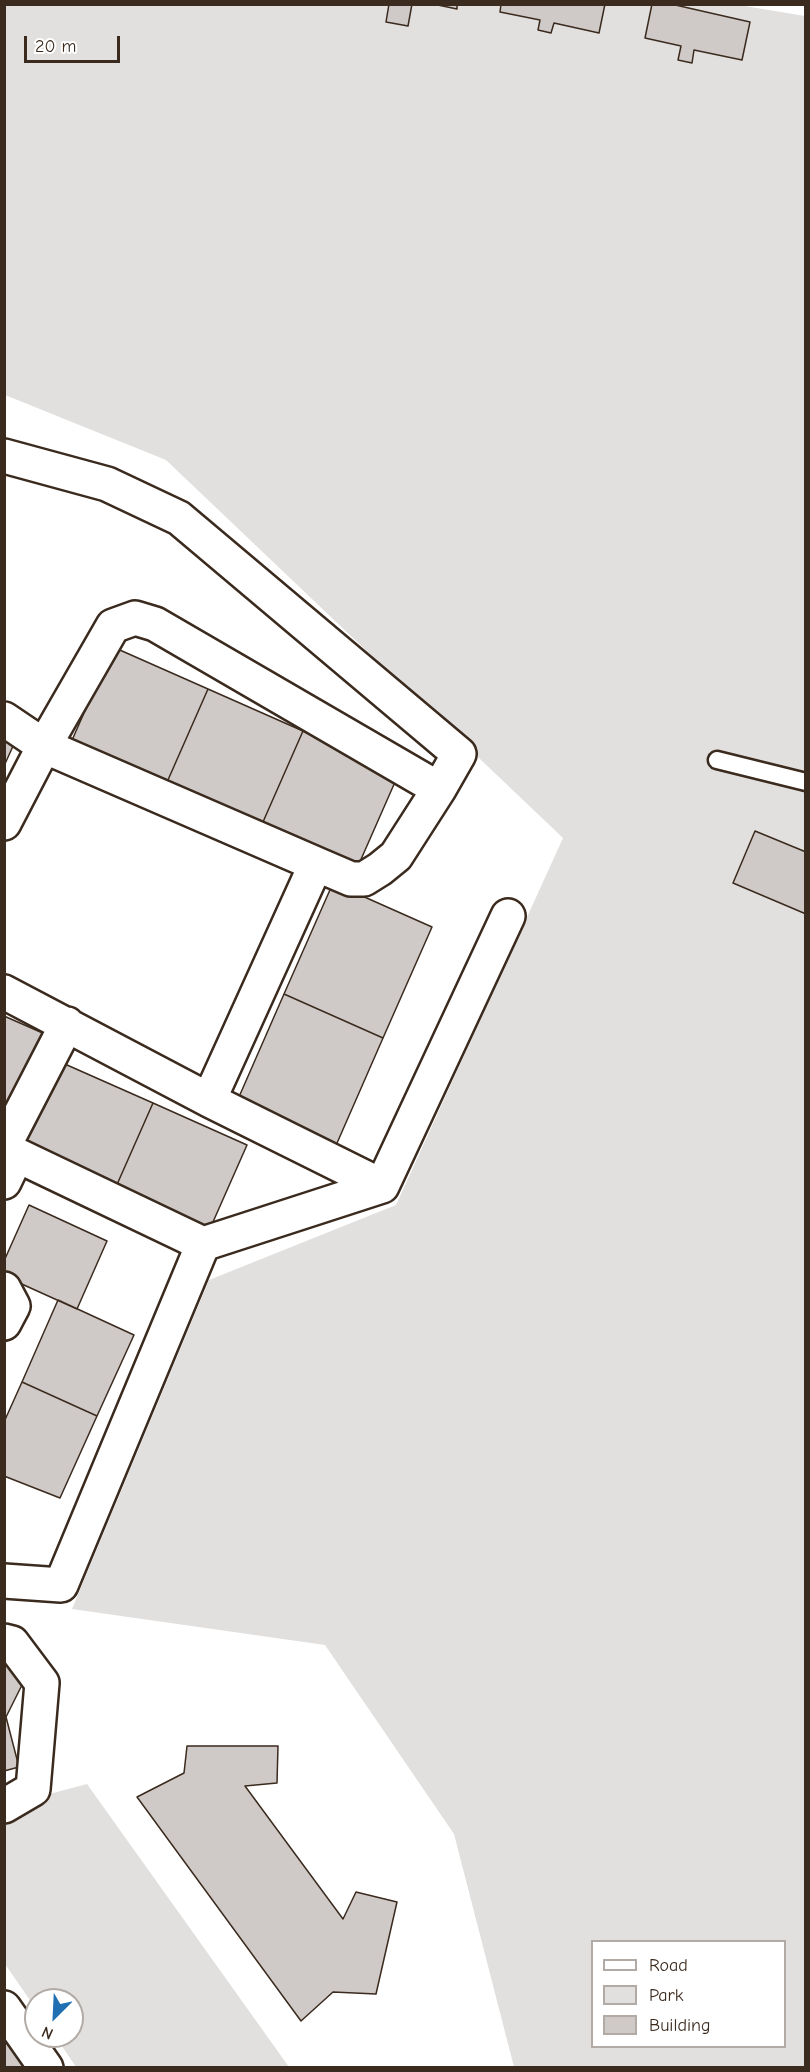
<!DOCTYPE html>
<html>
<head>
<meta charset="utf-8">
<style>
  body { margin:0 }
  #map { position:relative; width:810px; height:2072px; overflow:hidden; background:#fff; font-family:"Comic Neue",sans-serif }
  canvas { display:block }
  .frame { position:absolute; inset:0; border:6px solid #3b2a1e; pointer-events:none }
  .legend { position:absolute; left:591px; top:1940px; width:195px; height:108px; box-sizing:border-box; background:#fff; border:2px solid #b1aaa5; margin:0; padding:8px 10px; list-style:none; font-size:18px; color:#3b2a1e }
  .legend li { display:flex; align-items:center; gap:12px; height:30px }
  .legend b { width:30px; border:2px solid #b1aaa5 }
  .north { position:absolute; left:24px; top:1988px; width:60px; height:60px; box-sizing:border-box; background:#fff; border:2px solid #b1aaa5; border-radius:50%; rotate:204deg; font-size:16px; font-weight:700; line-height:24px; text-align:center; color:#3b2a1e }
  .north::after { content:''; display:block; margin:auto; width:21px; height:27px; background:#1f6fb2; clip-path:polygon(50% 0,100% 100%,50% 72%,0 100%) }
  .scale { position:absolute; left:24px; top:36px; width:96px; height:27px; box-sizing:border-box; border:3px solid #3b2a1e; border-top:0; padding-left:8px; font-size:18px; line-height:21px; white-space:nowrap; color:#3b2a1e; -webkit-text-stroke:4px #fff; paint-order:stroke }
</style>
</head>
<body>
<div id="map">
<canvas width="810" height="2072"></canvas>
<div class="frame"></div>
<ul class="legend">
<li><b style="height:8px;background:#fff"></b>Road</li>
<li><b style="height:16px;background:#e2e0de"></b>Park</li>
<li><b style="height:16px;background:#cfcac7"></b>Building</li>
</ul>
<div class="north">N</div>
<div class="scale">20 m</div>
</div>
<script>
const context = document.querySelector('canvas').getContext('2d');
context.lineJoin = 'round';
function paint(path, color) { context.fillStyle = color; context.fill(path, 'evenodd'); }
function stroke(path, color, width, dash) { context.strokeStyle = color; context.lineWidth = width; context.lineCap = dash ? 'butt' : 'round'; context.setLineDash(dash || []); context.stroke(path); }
const green = new Path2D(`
  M733,4L805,16V2067H514L454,1834L325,1645L72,1609L209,1280L396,1205L563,838L166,460L5,395L4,5ZM592,1942H784V2046H592Z
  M87,1784L289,2067H76L55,2036H72V2000H36V2009L5,1964L4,1806Z`);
const building = new Path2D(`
  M389,4H412L408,26L386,22Z
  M433,4H457V9Z
  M501,4H605L599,33L554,23L551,33L538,30L540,20L500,12Z
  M652,4H671L750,22L742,60L694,50L692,63L678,60L681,46L645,38Z
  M113,647L208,689L164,789L69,747Z
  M208,689L303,731L259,831L164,789Z
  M4,727L19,733L4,766Z
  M303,731L399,773L355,873L259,831Z
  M755,831L806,852V914L733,883Z
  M333,883L432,927L383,1038L284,994Z
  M284,994L383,1038L334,1150L235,1106Z
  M4,1016L45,1034L4,1119Z
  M58,1061L153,1103L115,1189L21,1148Z
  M153,1103L247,1145L209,1231L115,1189Z
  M29,1205L107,1241L77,1309L4,1276V1261Z
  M58,1300L134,1335L97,1416L22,1382Z
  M22,1382L97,1416L60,1498L4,1476V1422Z
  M4,1663L27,1675L6,1717L19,1767L4,1771Z
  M187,1746H278L277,1783L245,1786L343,1919L356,1892L397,1902L376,1994L333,1992L301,2021L137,1797L184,1773Z
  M4,2030L28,2068H4Z`);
const lane = new Path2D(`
  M717,760L806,782`);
const street = new Path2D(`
  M4,456L107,484L179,518L459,754L439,789L155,624L135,618L113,626L44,746L4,719
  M4,823L44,746L316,864L209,1100L4,992
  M316,864L351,879H364L380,869L396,856L439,789
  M209,1100L382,1186
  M4,1146L67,1024
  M4,1149L203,1244L382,1186L508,916
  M4,1182L17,1155
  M4,1289L13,1306L4,1323
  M4,1581L61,1585L203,1244
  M4,1641L12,1643L42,1683L33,1789L4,1806
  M4,2008L46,2068`);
paint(green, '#e2e0de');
paint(building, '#cfcac7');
stroke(building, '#3b2a1e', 1.5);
stroke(lane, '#3b2a1e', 21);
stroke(street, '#3b2a1e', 38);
stroke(lane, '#fff', 16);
stroke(street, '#fff', 33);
</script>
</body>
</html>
